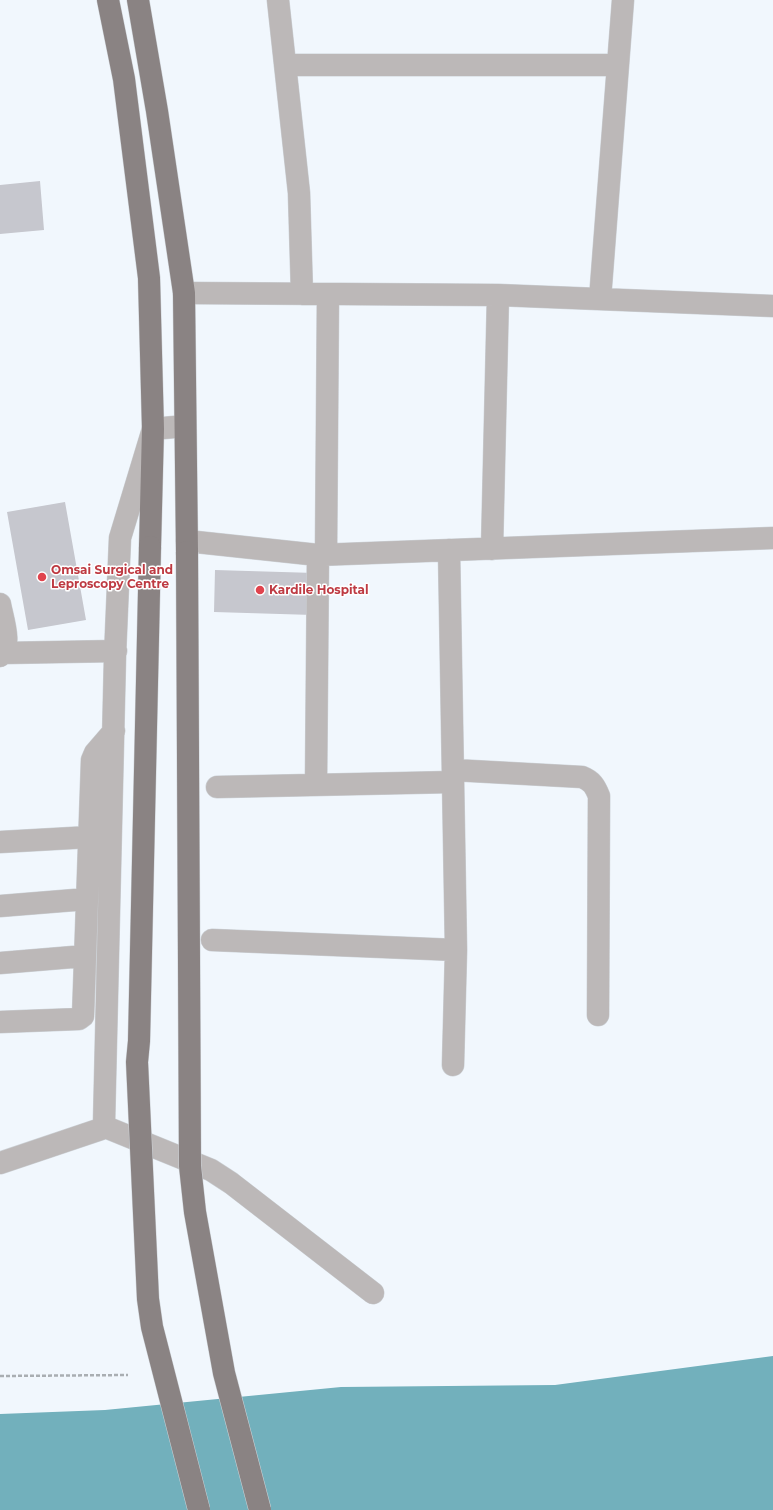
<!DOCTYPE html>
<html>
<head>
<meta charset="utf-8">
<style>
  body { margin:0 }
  canvas { display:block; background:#f1f7fd }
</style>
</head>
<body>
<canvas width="773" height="1510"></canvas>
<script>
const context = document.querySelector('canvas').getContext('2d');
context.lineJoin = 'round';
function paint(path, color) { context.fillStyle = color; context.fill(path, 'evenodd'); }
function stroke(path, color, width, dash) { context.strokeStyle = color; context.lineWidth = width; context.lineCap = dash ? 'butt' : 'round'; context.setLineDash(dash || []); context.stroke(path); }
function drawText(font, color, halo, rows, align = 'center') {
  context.font = font + ' Montserrat,sans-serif'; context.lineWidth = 3; context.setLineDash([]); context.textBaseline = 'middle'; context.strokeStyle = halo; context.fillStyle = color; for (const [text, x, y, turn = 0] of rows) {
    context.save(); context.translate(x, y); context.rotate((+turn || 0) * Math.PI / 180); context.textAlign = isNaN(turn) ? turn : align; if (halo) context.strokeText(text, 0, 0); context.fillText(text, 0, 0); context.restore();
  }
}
const water = new Path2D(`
  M773,1356V1510H0V1414L105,1410L341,1387L555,1385Z`);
const building = new Path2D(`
  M40,181L44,230L0,234V185Z
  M65,502L86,620L28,630L7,512Z
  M215,570L315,573L313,615L214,612Z`);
const path = new Path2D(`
  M0,1376L128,1375`);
const minor = new Path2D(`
  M278,0L299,193L302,294
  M285,65H618
  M184,293L498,295L773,306
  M600,299L623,0
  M187,541L318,555L773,538
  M492,549L498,295
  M326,555L328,294
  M0,604C2,617 13,646 0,656
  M3,653L116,651
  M453,770L582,777C592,781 595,786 599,796L598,1015
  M316,785L318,555
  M217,787L453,782
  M0,842L90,837
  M0,906L87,899
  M212,940L456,950L449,550
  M0,963L85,956
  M0,1022L79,1019L83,1016L92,760L95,753L114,731
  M453,1065L456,950
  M103,1126L211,1170L231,1183L373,1293
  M0,1163L101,1129L104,1124L115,656L120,538L153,429L185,426`);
const major = new Path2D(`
  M108,0L124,79L149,278L153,429L150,547
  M138,0L157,111L184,293L187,552`);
const majorBridge = new Path2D(`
  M150,547L139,1041L137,1062L148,1299L152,1327L199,1510
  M187,552L190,1166L195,1212L224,1373L260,1510`);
const markers = [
  [42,577,5,"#e0444e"],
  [260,590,5,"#e0444e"]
];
const healthNames = [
  ["Omsai Surgical and",51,570],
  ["Leproscopy Centre",51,584],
  ["Kardile Hospital",269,590]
];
paint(water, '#72b0bc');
paint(building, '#c6c7ce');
stroke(minor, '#ced3d8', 23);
stroke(major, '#ced3d8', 23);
stroke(path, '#a9aeb2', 2.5, [4, 2]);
stroke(minor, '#bcb8b8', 22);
stroke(major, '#8a8383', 22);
stroke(majorBridge, '#ced3d8', 23, []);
stroke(majorBridge, '#8a8383', 22);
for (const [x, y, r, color] of markers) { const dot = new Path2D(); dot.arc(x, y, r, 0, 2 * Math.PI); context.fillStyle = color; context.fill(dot); stroke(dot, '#fff', 1.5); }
drawText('bold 12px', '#be3a42', '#fff', healthNames, 'left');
</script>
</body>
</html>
